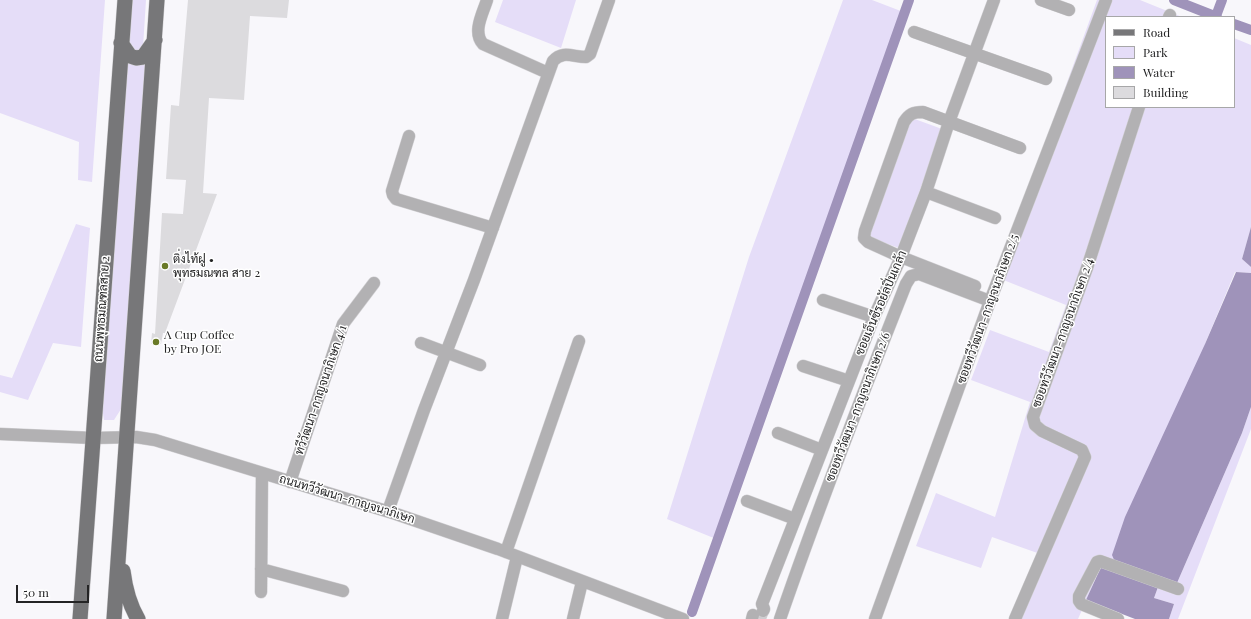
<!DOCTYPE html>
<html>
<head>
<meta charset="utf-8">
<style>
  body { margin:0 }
  #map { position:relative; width:1251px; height:619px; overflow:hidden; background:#f8f7fb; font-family:"Playfair Display",serif }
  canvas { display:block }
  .legend { position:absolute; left:1105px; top:16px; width:130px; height:92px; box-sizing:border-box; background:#fff; border:1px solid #a7a7a8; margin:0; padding:5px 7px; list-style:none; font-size:12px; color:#242425 }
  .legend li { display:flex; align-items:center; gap:8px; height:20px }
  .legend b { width:20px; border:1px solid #a7a7a8 }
  .scale { position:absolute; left:16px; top:585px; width:73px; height:18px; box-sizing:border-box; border:2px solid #242425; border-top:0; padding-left:5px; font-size:12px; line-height:14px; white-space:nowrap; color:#242425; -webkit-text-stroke:3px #fff; paint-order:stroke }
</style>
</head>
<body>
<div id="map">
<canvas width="1251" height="619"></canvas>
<ul class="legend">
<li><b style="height:5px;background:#777779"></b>Road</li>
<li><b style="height:11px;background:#e5ddf8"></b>Park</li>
<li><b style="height:11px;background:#9f93ba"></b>Water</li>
<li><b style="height:11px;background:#dcdbde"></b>Building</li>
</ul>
<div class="scale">50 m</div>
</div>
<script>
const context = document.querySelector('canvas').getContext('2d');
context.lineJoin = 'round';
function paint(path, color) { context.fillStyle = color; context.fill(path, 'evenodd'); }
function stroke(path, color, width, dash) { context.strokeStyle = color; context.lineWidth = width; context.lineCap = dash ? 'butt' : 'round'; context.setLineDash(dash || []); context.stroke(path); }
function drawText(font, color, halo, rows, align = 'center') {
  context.font = font + ' "Playfair Display",Sarabun,serif'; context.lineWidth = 3; context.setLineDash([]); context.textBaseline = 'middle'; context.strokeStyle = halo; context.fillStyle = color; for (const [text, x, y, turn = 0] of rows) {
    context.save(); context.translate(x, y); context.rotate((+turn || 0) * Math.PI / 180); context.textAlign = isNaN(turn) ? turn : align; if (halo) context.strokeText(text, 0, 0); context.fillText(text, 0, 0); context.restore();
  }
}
const green = new Path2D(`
  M0,0H105L92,182L78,180L79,142L0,113Z
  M132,0H146L143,47L140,52H134L128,45Z
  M503,0H576L561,48L495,22Z
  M843,0H872L906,13L721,541L667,519L749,257Z
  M1097,0H1140L1182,17H1106V107H1234V38L1251,45V227L1242,259L1251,267V273L1235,272L1205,344L1177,583L1242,433L1251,407V429L1178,619H1169L1174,604L1154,598L1158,587L1096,578L1078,619H1020L1046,556L992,537L981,568L916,546L936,493L995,517L1030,402L971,380L990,330L1049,352L1066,305L996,277Z
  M146,62L121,409L114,420H104L102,407L126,63Z
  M912,118L942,129L899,248L868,237Z
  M76,224L90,228L81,347L53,343L28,400L0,392V375L12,378Z`);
const water = new Path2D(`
  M1251,227V267L1242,259Z
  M1236,272L1251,273V407L1242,433L1177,583L1115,562L1112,555L1125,517L1205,344Z
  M1101,567L1158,587L1154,598L1174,604L1169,619H1135L1086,600Z`);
const canal = new Path2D(`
  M1174,0L1217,17
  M1216,16L1222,0
  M1234,24L1251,30
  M692,612L909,0`);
const building = new Path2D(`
  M188,0H289L287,18L250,16L244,100L209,98L203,193L217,194L165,333H163L161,344H151L152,333L155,334L162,213L183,214L186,180L166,179L171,105L179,106Z`);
const minorTunnel = new Path2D(`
  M760,619L763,611`);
const minor = new Path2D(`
  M487,0C483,13 472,32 483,44L548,73
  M1041,0L1069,10
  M1169,17L1170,15
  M914,32L1046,79
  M409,136L392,191L393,195L396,199L493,228
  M926,192L995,218
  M975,286L901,257L868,242L864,238L865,231L904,122C909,114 913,112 923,112L1020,148
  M823,300L874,317
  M421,343L480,365
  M803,366L849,381
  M778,433L822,450
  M0,434L93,438L136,437L155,440L396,514L498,549L683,619
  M290,482L343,324L374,283
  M747,501L795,519
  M388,511L424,410L474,280L553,61C563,50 573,57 586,57L590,54L609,0
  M506,552L579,341
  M261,569L343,591
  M261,592L262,474
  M763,611L764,609L762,604L874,317L901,257L926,192L949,122L994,0
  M502,619L517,557
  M573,619L582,582
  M752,619L753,615
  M780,619C819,506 862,395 906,284L911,276L919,274L990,301
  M875,619L990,301L1106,0
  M1015,619L1085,457L1082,450L1042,431L1035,425L1033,417L1087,268L1139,107
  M1118,619L1081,604L1079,601V596L1097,562L1100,561L1178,589`);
const major = new Path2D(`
  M121,43L130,56L136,58L143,57L155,40
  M123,571C125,587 129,604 138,619
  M80,619L125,0
  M114,619L157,0`);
const markers = [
  [165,266,4,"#697926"],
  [156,342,4,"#697926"]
];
const poiNames = [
  ["ติ่งไท้ฝู •",173,259],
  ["พุทธมณฑล สาย 2",173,273],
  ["A Cup Coffee",164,335],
  ["by Pro JOE",164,349]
];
const streetNames = [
  ["ซอยเอ็นซีรอยัลปิ่นเกล้า",881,303,-67],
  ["ถนนพุทธมณฑลสาย 2",102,309,-86],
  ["ซอยทวีวัฒนา-กาญจนาภิเษก 2/5",988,309,-70],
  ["ซอยทวีวัฒนา-กาญจนาภิเษก 2/4",1063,333,-70],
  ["ทวีวัฒนา-กาญจนาภิเษก 4/1",321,390,-71],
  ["ซอยทวีวัฒนา-กาญจนาภิเษก 2/6",858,407,-69],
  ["ถนนทวีวัฒนา-กาญจนาภิเษก",347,499,17]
];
paint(green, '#e5ddf8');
paint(water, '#9f93ba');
stroke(canal, '#9f93ba', 10);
paint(building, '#dcdbde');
stroke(minorTunnel, '#cecdd0', 12, [12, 6]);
stroke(minor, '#d2d1d4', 13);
stroke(major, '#d2d1d4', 16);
stroke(minor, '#b2b1b3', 12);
stroke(major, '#777779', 15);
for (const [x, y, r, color] of markers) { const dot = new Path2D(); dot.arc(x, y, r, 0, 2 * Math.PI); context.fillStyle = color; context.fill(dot); stroke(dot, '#fff', 1.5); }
drawText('12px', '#242425', '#fff', poiNames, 'left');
drawText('12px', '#242425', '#fff', streetNames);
</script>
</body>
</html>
